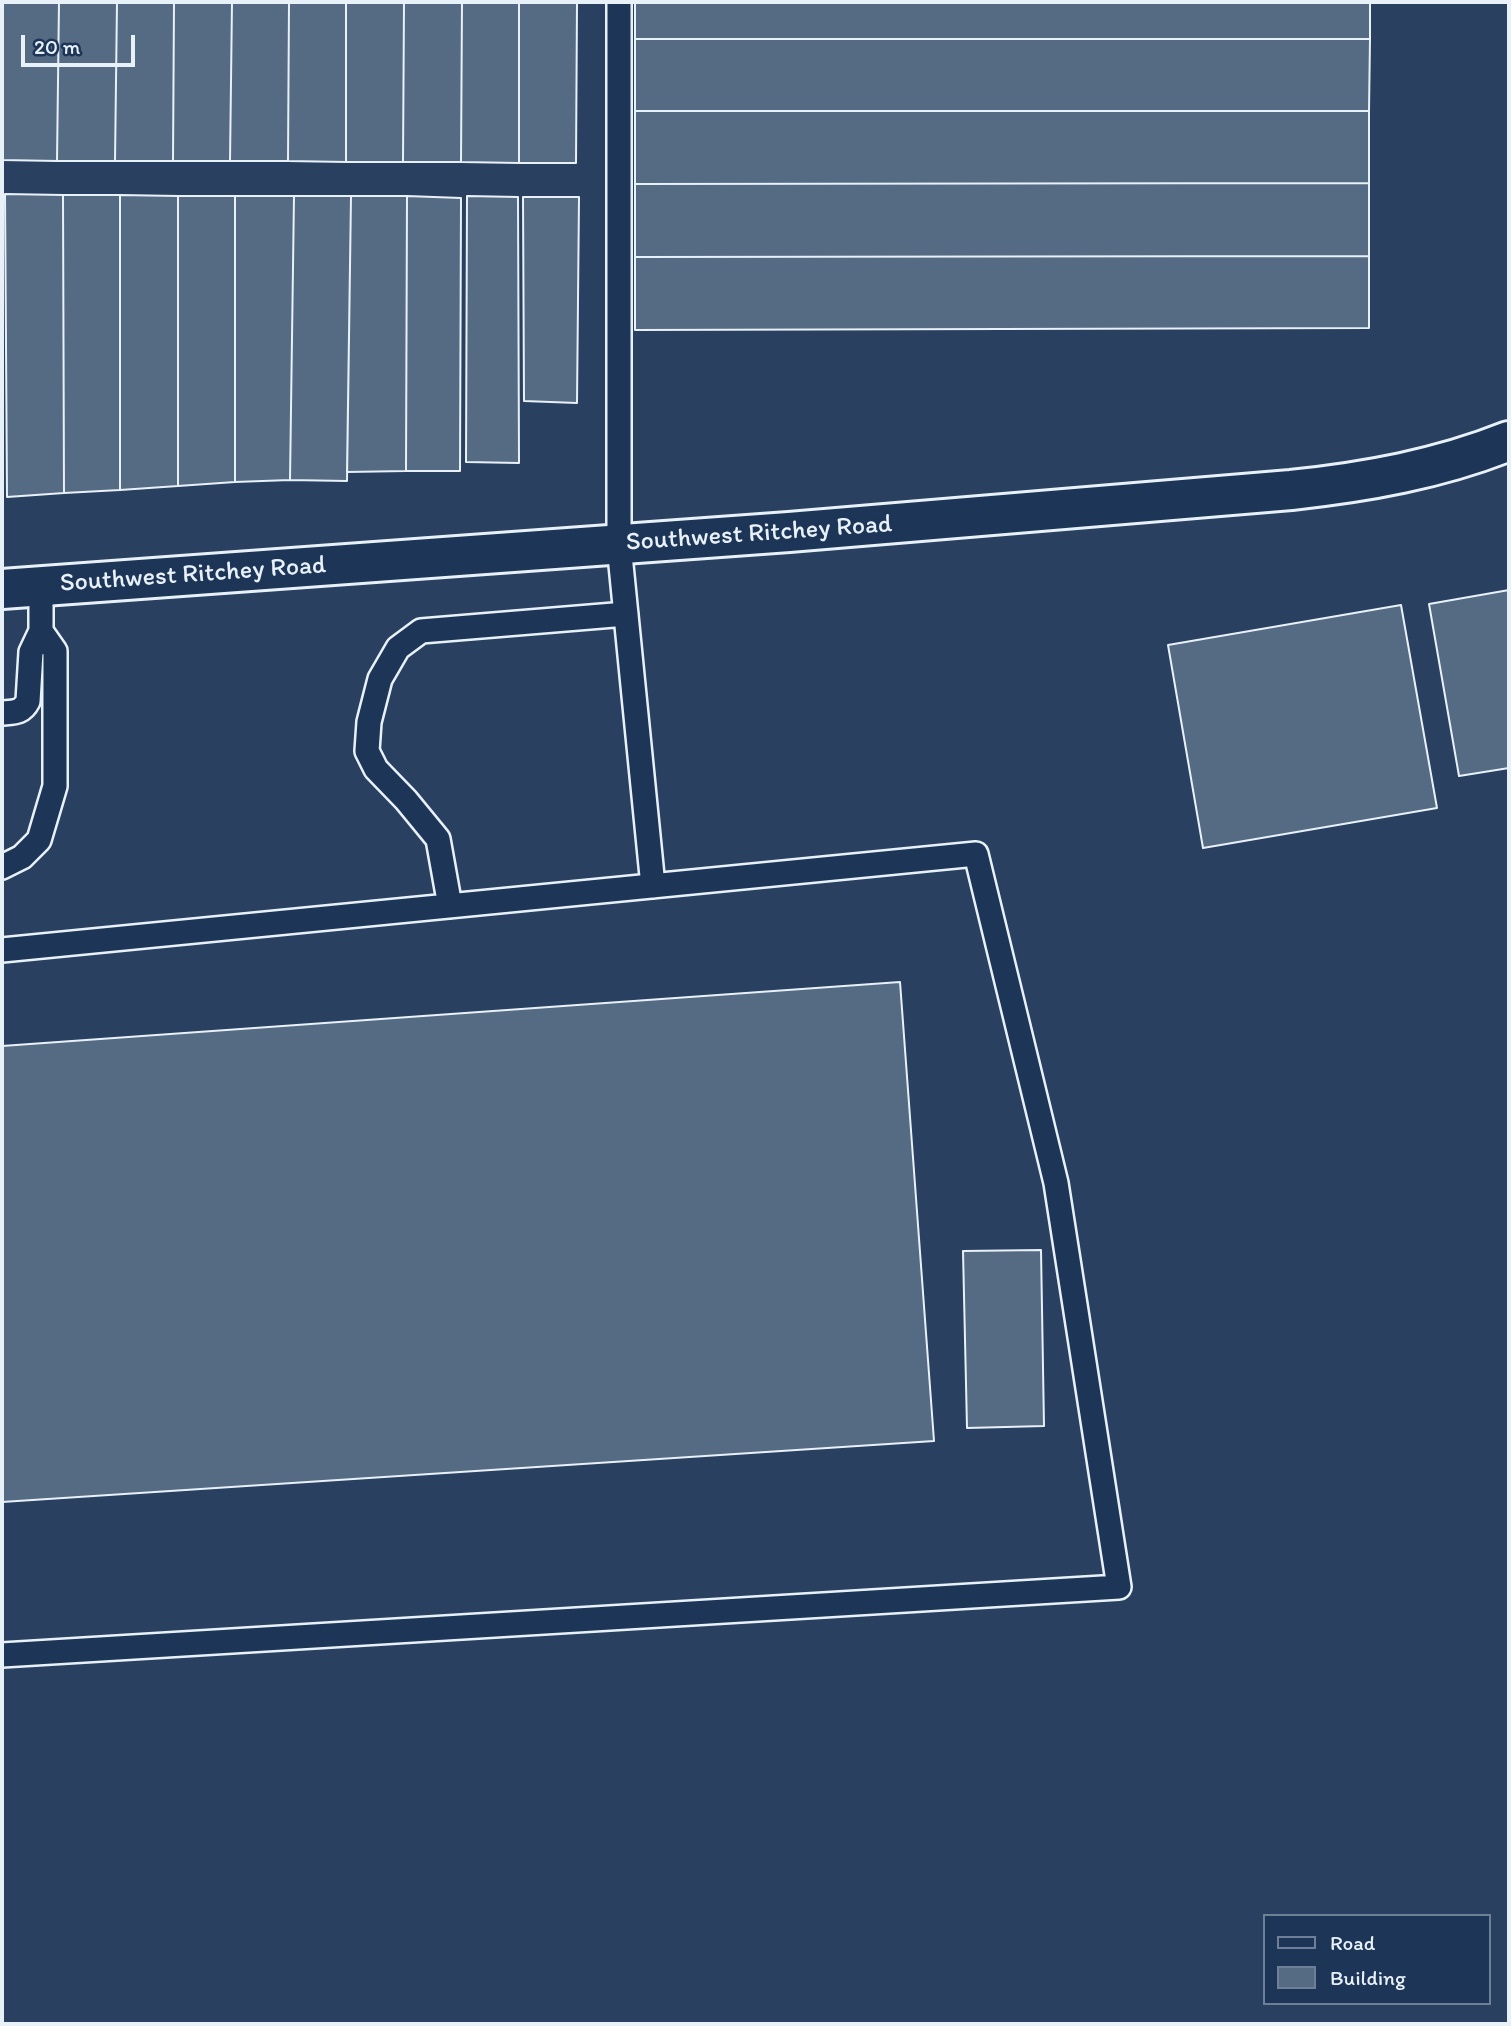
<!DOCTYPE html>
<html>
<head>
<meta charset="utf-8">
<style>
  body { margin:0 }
  #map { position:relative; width:1511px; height:2026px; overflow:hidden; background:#294061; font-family:Itim,sans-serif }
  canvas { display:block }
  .frame { position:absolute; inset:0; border:4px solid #e8f1f8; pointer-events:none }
  .legend { position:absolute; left:1263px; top:1914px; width:228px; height:91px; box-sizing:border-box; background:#1d3557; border:2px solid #6e8097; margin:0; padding:9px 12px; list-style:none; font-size:21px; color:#e8f1f8 }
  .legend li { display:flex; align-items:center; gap:14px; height:35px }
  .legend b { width:35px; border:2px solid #6e8097 }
  .scale { position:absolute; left:21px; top:35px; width:114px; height:32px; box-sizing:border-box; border:4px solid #e8f1f8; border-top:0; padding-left:9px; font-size:21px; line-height:24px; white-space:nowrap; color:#e8f1f8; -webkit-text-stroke:5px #1d3557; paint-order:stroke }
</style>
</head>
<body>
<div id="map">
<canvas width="1511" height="2026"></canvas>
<div class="frame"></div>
<ul class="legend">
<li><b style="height:9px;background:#1d3557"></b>Road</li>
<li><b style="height:19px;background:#556a83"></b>Building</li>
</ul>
<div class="scale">20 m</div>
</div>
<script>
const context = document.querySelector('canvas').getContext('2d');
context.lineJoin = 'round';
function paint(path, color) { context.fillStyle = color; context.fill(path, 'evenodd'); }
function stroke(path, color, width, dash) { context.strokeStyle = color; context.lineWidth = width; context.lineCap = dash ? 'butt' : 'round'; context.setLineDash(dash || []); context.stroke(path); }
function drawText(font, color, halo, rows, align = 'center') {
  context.font = font + ' Itim,sans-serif'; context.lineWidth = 6; context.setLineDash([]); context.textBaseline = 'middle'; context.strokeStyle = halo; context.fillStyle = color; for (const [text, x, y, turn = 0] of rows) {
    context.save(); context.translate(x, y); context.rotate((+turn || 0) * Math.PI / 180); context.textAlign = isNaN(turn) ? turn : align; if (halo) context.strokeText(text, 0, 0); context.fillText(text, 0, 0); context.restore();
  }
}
const building = new Path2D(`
  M2,2H59L57,161L2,160Z
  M59,2H117L115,161H57Z
  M117,2H174L173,161H115Z
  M174,2H232L230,161H173Z
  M232,2H289L288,161H230Z
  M289,2H346V162L288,161Z
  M346,2H404L403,162H346Z
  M404,2H462L461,162H403Z
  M462,2H519V163L461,162Z
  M519,2H577L576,163H519Z
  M635,2H1370V39H635Z
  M635,39H1370L1369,111H635Z
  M635,111H1369V183L635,184Z
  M1369,183V256L635,257V184Z
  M5,194L63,195L64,493L7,497Z
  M63,195H120V490L64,493Z
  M120,195L178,196V486L120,490Z
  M178,196H235V482L178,486Z
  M235,196H294L290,480L235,482Z
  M294,196H351L347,481L290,480Z
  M351,196H407L406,471L347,472Z
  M407,196L461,198L460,471H406Z
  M467,196L518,197L519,463L466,462Z
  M523,197H579L577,403L524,401Z
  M1369,256V328L635,330V257Z
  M1509,590V768L1459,776L1429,604Z
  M1401,605L1437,808L1203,848L1168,645Z
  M900,982L934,1441L2,1502V1046Z
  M1041,1250L1044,1426L967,1428L963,1251Z`);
const service = new Path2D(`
  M619,2V545L653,886
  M2,713C14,712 22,713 28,701L31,652L41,631V586
  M2,867L22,857L39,840L55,786V651L41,631
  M450,906L438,839L406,800L376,769L367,751L369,722L380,679L398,648L421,631L626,614
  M2,950L976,854L1056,1183L1119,1587L2,1655`);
const tertiary = new Path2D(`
  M2,589L789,532L1291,490C1366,482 1439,469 1509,441`);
const streetNames = [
  ["Southwest Ritchey Road",759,534,-4],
  ["Southwest Ritchey Road",193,575,-4]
];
paint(building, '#556a83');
stroke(building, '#e8f1f8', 2);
stroke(service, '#e8f1f8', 28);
stroke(tertiary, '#e8f1f8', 44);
stroke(service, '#1d3557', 23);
stroke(tertiary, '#1d3557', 38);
drawText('26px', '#e8f1f8', '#1d3557', streetNames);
</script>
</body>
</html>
